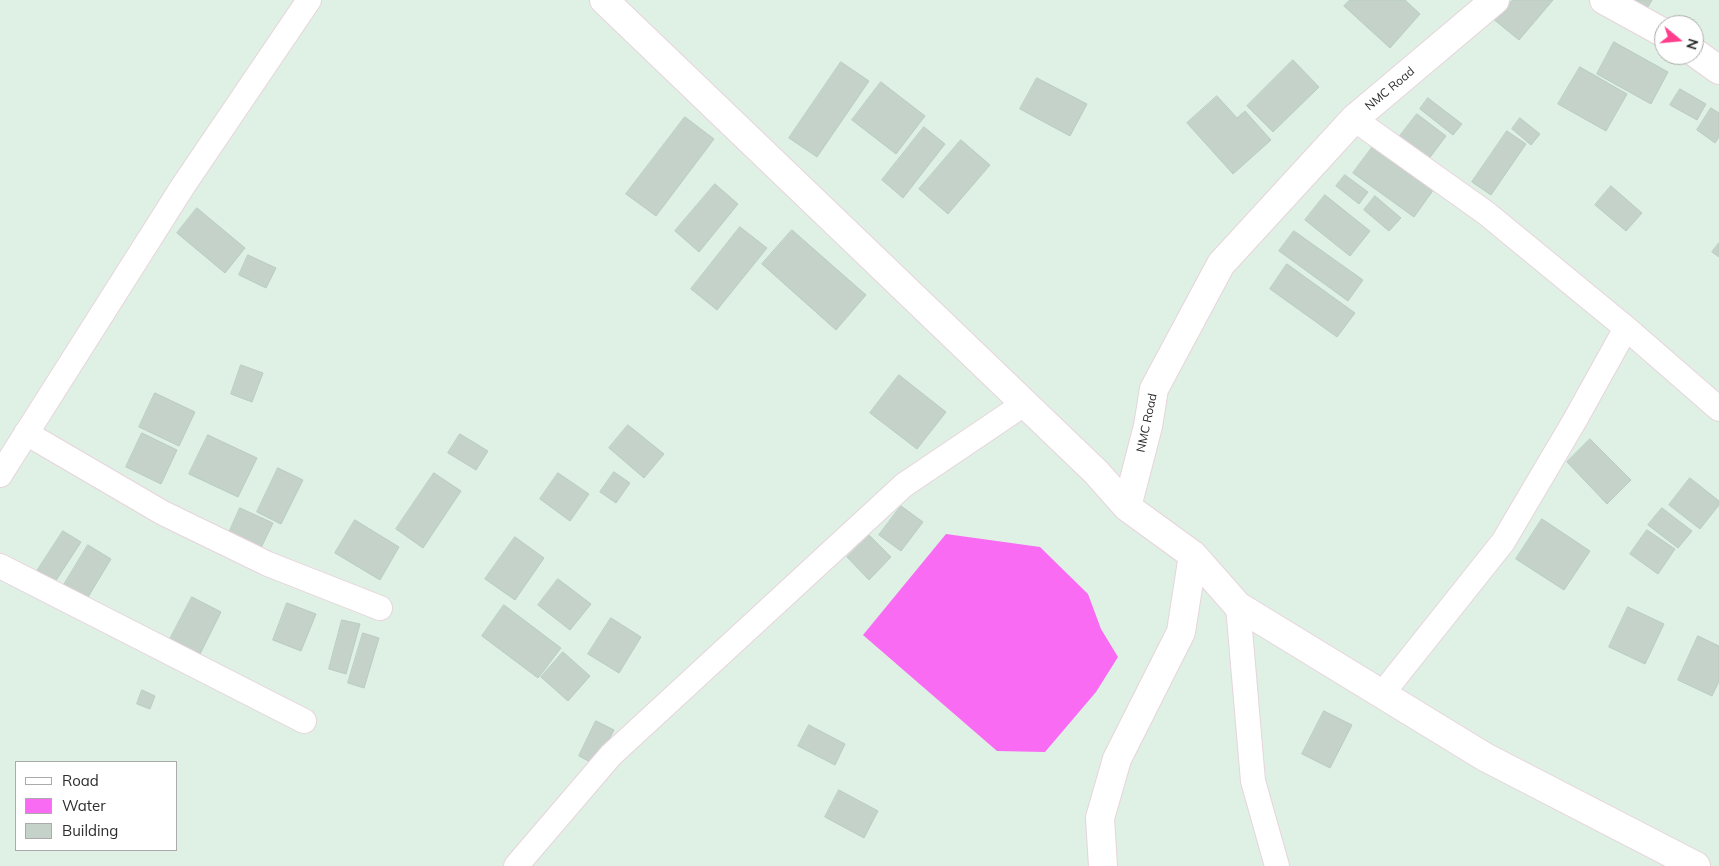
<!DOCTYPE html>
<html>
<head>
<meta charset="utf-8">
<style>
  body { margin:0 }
  #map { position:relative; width:1719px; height:866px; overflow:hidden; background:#dff0e5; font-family:Mulish,sans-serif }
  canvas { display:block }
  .legend { position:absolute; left:15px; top:761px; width:162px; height:90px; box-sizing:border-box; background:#fff; border:1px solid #ababab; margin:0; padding:6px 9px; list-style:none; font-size:15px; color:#2d2d2d }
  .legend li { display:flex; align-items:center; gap:10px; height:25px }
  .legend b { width:25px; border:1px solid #ababab }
  .north { position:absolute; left:1654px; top:15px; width:50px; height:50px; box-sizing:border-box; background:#fff; border:1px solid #ababab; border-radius:50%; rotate:107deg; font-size:14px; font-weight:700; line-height:20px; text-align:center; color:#2d2d2d }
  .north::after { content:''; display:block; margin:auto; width:18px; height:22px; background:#ff3d8c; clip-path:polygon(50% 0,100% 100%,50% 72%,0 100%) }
</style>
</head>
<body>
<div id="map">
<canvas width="1719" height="866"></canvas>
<ul class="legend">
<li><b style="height:6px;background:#fff"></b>Road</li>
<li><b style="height:14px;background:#f86bf2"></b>Water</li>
<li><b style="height:14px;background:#c4d2c9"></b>Building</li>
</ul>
<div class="north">N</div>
</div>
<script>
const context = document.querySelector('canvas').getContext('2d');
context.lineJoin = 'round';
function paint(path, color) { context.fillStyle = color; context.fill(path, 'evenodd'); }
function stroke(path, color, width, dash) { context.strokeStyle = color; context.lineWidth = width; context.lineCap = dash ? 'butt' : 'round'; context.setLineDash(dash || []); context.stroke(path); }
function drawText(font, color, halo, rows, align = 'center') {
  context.font = font + ' Mulish,sans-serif'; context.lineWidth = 4.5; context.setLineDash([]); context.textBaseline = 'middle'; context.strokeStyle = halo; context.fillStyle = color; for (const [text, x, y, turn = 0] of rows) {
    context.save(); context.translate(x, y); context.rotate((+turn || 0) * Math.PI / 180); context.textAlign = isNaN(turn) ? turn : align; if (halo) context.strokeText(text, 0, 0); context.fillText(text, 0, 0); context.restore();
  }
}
const water = new Path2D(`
  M946,534L1040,547L1088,594L1101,629L1118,657L1096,692L1045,752L997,751L863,635Z`);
const building = new Path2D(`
  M1350,0H1405L1420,14L1390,48L1344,6Z
  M1513,0H1553L1519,40L1492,18Z
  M1629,0H1652L1646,10Z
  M1614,42L1668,72L1651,104L1597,74Z
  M1293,60L1319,87L1273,132L1247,106Z
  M841,62L869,81L817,157L789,138Z
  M1580,67L1627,94L1606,131L1558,104Z
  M1037,78L1087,104L1070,136L1020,109Z
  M881,82L925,116L896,154L852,120Z
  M1680,89L1706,104L1697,120L1670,105Z
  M1217,96L1237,118L1245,111L1271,140L1233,174L1187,123Z
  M1428,98L1462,124L1453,135L1420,109Z
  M1711,108L1719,113V137L1715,143L1697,130Z
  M1417,114L1446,136L1425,164L1396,141Z
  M685,117L714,139L656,216L626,194Z
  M1520,118L1540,134L1531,145L1512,129Z
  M924,127L945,144L903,198L882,180Z
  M1507,131L1526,144L1491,195L1472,182Z
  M961,140L990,165L948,214L919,189Z
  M1374,145L1434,189L1414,217L1353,173Z
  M1345,175L1368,192L1359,204L1336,186Z
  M715,184L738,204L699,252L675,231Z
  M1611,186L1642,213L1626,231L1595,205Z
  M1325,195L1370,231L1350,256L1305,220Z
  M1375,196L1401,218L1389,231L1364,210Z
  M197,208L245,248L225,273L177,233Z
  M740,227L767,248L717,310L691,289Z
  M792,230L866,295L836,330L762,264Z
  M1294,231L1363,280L1348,301L1279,251Z
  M1719,243V257L1712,252Z
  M248,255L276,268L266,288L239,275Z
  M1287,264L1355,313L1337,337L1270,289Z
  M241,365L263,373L252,402L231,394Z
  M899,375L946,412L917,449L870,413Z
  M155,393L195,412L179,446L139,427Z
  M628,425L664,454L644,478L609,448Z
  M142,433L177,450L161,484L126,467Z
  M460,434L488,451L476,470L448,453Z
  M208,435L257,458L238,497L189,474Z
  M1590,439L1631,480L1607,504L1567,462Z
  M278,468L303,480L281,524L257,512Z
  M614,472L630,483L616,503L600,492Z
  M434,473L461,491L423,548L396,529Z
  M558,473L589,494L570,521L540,499Z
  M1690,478L1719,501V505L1700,529L1669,505Z
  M901,506L923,522L901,551L879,535Z
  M240,508L273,523L260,550L228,535Z
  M1662,508L1692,531L1678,548L1648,525Z
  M1542,519L1590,551L1564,590L1516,559Z
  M355,520L399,547L380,580L335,553Z
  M1647,530L1675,549L1658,574L1630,554Z
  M63,531L81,542L55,582L37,571Z
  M869,535L891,557L869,580L847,557Z
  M515,537L544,558L515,600L485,579Z
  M88,545L111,559L85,602L62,588Z
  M558,579L591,604L570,630L538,605Z
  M192,597L221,612L199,656L169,641Z
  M287,603L316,614L301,651L273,640Z
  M504,605L561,648L538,678L482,636Z
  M1628,607L1664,624L1645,664L1609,647Z
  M611,618L641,637L619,673L588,654Z
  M342,620L360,624L346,674L329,669Z
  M363,633L379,638L364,688L348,683Z
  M1698,636L1719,646V681L1712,696L1678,680Z
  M563,652L590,676L568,701L541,677Z
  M142,690L155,696L150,709L137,704Z
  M1324,711L1352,725L1330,768L1302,754Z
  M596,721L614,730L596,765L579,756Z
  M809,725L845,744L835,765L798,746Z
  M839,790L878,811L864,838L825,817Z`);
const minor = new Path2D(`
  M1354,119L1486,213L1626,328L1575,420L1503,542L1382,694
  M1626,328L1719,409
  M26,433L163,513L268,564L380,608
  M0,475L183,186L309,0
  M0,566L304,721
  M1238,606L1253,781L1277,866
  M516,866L611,755L904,485L1024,404`);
const tertiary = new Path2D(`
  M604,0L1096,472L1127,507
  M1604,0L1664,33
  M1694,52L1719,70
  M1193,555L1238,606L1485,757L1696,866
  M1103,866L1100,818L1117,759L1181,632L1193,555L1127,507L1148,426L1154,389L1221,264L1354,119L1495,0`);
const streetNames = [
  ["NMC Road",1390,89,-40],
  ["NMC Road",1147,423,-78]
];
paint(water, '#f86bf2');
paint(building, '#c4d2c9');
stroke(building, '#b8ccc0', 1);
stroke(minor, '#e7d4dc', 26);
stroke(tertiary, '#e7d4dc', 30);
stroke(minor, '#fff', 24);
stroke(tertiary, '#fff', 28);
drawText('12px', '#2d2d2d', '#fff', streetNames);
</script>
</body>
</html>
